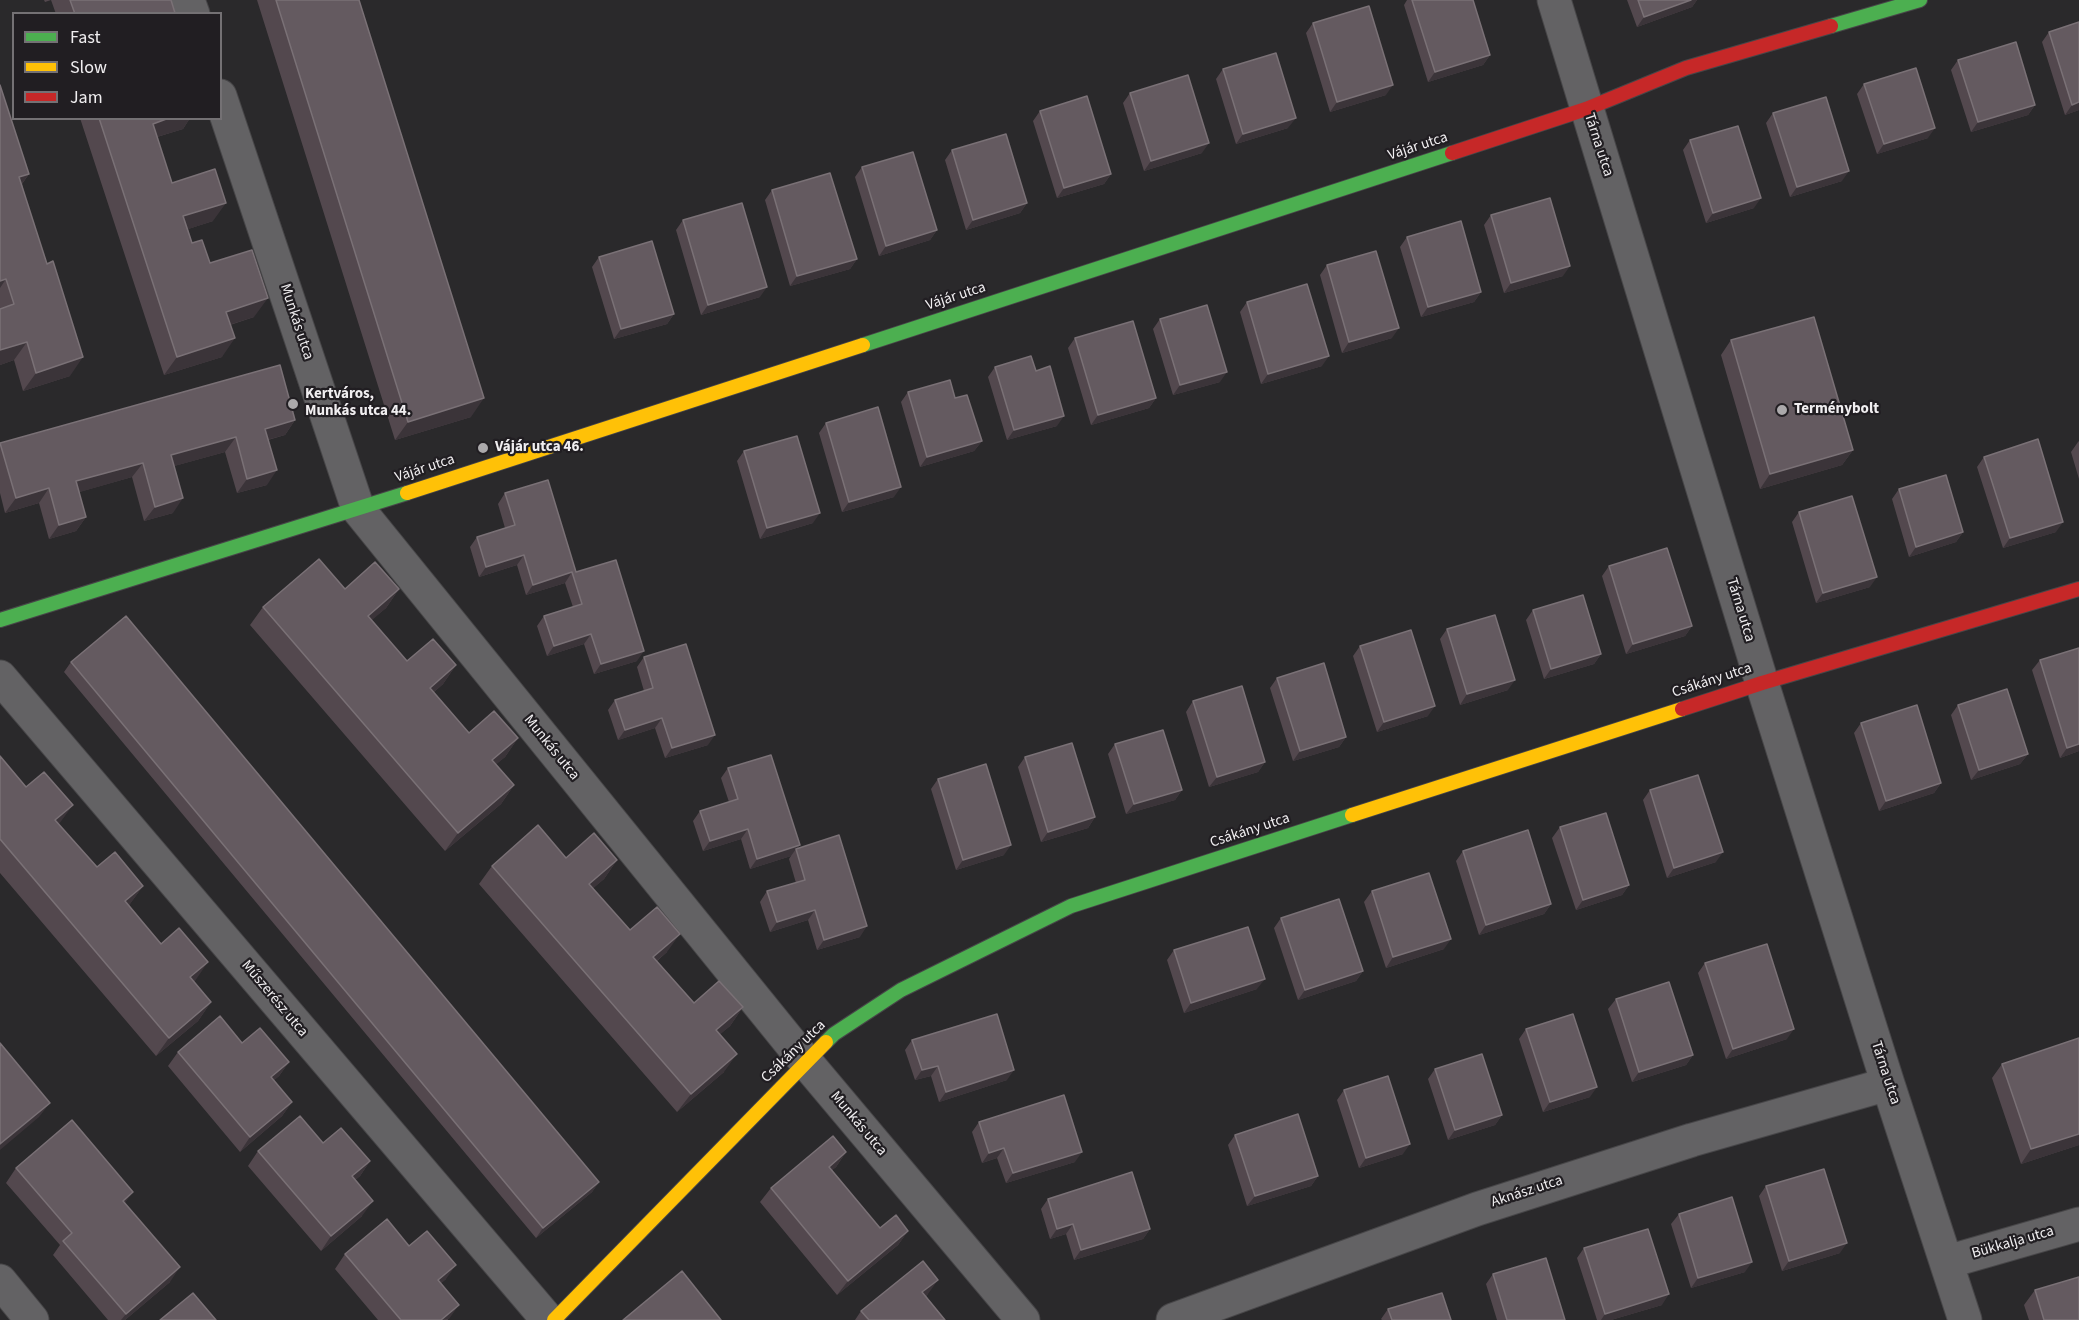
<!DOCTYPE html>
<html>
<head>
<meta charset="utf-8">
<style>
  body { margin:0 }
  #map { position:relative; width:2079px; height:1320px; overflow:hidden; background:#2a292b; font-family:"Source Sans 3",sans-serif }
  canvas { display:block }
  .legend { position:absolute; left:12px; top:12px; width:210px; height:108px; box-sizing:border-box; background:#211e22; border:2px solid #747174; margin:0; padding:8px 10px; list-style:none; font-size:18px; color:#f0eef0 }
  .legend li { display:flex; align-items:center; gap:12px; height:30px }
  .legend b { width:30px; border:2px solid #747174 }
</style>
</head>
<body>
<div id="map">
<canvas width="2079" height="1320"></canvas>
<ul class="legend">
<li><b style="height:8px;background:#4caf50"></b>Fast</li>
<li><b style="height:8px;background:#ffc107"></b>Slow</li>
<li><b style="height:8px;background:#c62828"></b>Jam</li>
</ul>
</div>
<script>
const context = document.querySelector('canvas').getContext('2d');
context.lineJoin = 'round';
function stroke(path, color, width, dash) { context.strokeStyle = color; context.lineWidth = width; context.lineCap = dash ? 'butt' : 'round'; context.setLineDash(dash || []); context.stroke(path); }
function paint(path, color) { context.fillStyle = color; context.fill(path, 'evenodd'); }
function drawText(font, color, halo, rows, align = 'center') {
  context.font = font + ' "Source Sans 3",sans-serif'; context.lineWidth = 4.5; context.setLineDash([]); context.textBaseline = 'middle'; context.strokeStyle = halo; context.fillStyle = color; for (const [text, x, y, turn = 0] of rows) {
    context.save(); context.translate(x, y); context.rotate((+turn || 0) * Math.PI / 180); context.textAlign = isNaN(turn) ? turn : align; if (halo) context.strokeText(text, 0, 0); context.fillText(text, 0, 0); context.restore();
  }
}
const street = new Path2D(`
  M188,0L193,14
  M1554,0L1762,683L1888,1084L1965,1320
  M220,96L358,509L806,1062L1023,1320
  M0,677L548,1320
  M1947,1262L2079,1224
  M0,1281L32,1320
  M1173,1320L1477,1209L1692,1140L1888,1084`);
const fast = new Path2D(`
  M1831,26L1920,0
  M863,345L1452,153
  M0,620L407,493
  M826,1042L834,1034L901,990L1071,906L1352,815`);
const slow = new Path2D(`
  M407,493L863,345
  M1352,815L1682,709
  M554,1320L826,1042`);
const jam = new Path2D(`
  M1452,153L1586,109L1686,68L1831,26
  M1682,709L1762,683L2079,589`);
const wall = new Path2D(`
  M44,0H171L175,14H56L51,0L45,2Z
  M257,0H359L471,417L395,440Z
  M1407,0H1473L1490,55L1483,65L1428,82L1404,5Z
  M1627,0H1697L1692,7L1637,27Z
  M2079,22V110L2065,115L2042,42L2049,32Z
  M1313,23L1386,95L1330,112L1306,33Z
  M1958,60L2035,105L2028,115L1971,132L1951,70Z
  M1223,69L1288,128L1236,144L1216,79Z
  M1864,84L1928,138L1877,154L1857,94Z
  M0,85L29,174L22,184L70,376L23,391L14,360L0,365Z
  M1130,93L1202,153L1144,171L1123,103Z
  M1040,111L1111,174L1104,184L1057,198L1033,121Z
  M1773,113L1842,181L1790,197L1766,123Z
  M80,118H190L183,129L157,137L172,183L213,221L188,229L192,243L254,317L230,325L222,357L164,375Z
  M1690,140L1754,208L1706,223L1683,150Z
  M952,150L1027,203L1020,213L966,230L945,160Z
  M862,167L937,230L930,240L879,256L855,177Z
  M772,190L857,259L850,269L790,286L765,200Z
  M1491,215L1563,276L1504,293L1484,225Z
  M683,220L760,297L701,315L676,230Z
  M1407,237L1481,292L1474,302L1421,317L1400,247Z
  M599,257L674,314L667,324L614,339L592,267Z
  M1327,265L1392,338L1342,353L1320,275Z
  M1247,302L1322,366L1261,384L1240,312Z
  M1160,319L1220,382L1173,395L1153,329Z
  M1075,338L1156,398L1149,408L1091,425L1068,348Z
  M1731,340L1853,450L1842,465L1760,489L1721,355Z
  M995,367L1036,371L1057,426L1007,440L988,377Z
  M908,392L955,398L982,441L974,451L920,467L901,402Z
  M295,420L285,435L268,440L267,485L237,493L225,452L174,466L173,513L144,521L132,477L79,492L86,517L76,531L49,539L39,503L5,513L0,493V443Z
  M826,423L894,497L842,512L819,433Z
  M2079,441V479L2071,452L2078,442Z
  M744,451L813,523L760,539L737,461Z
  M1984,457L2056,532L2003,548L1977,467Z
  M1899,489L1963,532L1956,542L1909,557L1892,499Z
  M505,493L576,572L637,661L594,674L584,644L547,656L537,626L544,616L573,607L565,583L526,595L517,565L479,577L470,547L477,537L505,528L498,504Z
  M1799,512L1870,587L1816,603L1792,522Z
  M1609,566L1692,626L1685,636L1626,654L1602,576Z
  M345,589H399L386,608L371,620L407,661L456,665L443,684L434,692L469,733L518,738L505,757L496,764L514,785L501,804L445,851L250,625L263,607Z
  M1533,610L1601,654L1594,664L1544,679L1526,620Z
  M1447,629L1508,690L1460,705L1440,639Z
  M1360,646L1428,716L1377,732L1353,656Z
  M2079,648V751L2060,758L2032,670L2040,660Z
  M644,657L708,745L665,758L655,728L618,740L608,710L615,700L644,691L637,667Z
  M71,662L599,1182L592,1192L536,1238L64,672Z
  M1277,678L1346,737L1339,747L1293,761L1270,688Z
  M1193,701L1265,762L1258,772L1209,787L1186,712Z
  M1958,705L2028,754L2020,764L1971,780L1951,715Z
  M1861,723L1941,783L1934,793L1879,811L1854,733Z
  M1115,744L1182,790L1175,800L1126,814L1108,754Z
  M0,756L59,825L97,867L143,886L129,905L146,926L195,981L194,982L211,1002L198,1021L156,1056L0,873Z
  M1025,757L1095,817L1088,828L1041,842L1018,767Z
  M728,768L798,848L860,937L817,950L808,920L770,932L760,902L767,891L796,883L789,859L791,856L750,869L741,839L703,851L693,821L700,811L729,802L721,778Z
  M938,779L1004,855L956,870L931,789Z
  M1650,790L1716,862L1667,878L1643,800Z
  M1560,827L1629,885L1622,895L1576,910L1552,838Z
  M1463,851L1551,904L1544,914L1479,935L1456,861Z
  M566,858L617,860L604,879L593,888L630,930L667,952L657,961L694,1003L743,1007L730,1026L720,1034L724,1072L677,1112L479,884L492,866Z
  M1372,891L1444,949L1386,968L1364,902Z
  M1281,918L1363,971L1356,981L1298,1000L1274,928Z
  M1174,950L1257,989L1184,1013L1167,960Z
  M1705,963L1787,1039L1726,1059L1698,973Z
  M1616,999L1693,1055L1686,1065L1632,1082L1608,1009Z
  M1526,1029L1590,1097L1543,1112L1519,1039Z
  M2079,1038V1145L2021,1164L1992,1078L2002,1064Z
  M912,1040L1007,1080L939,1102L931,1076L915,1080L905,1050Z
  M242,1043L289,1062L279,1076L274,1080L292,1102L282,1116L240,1152L168,1066L178,1052Z
  M1435,1069L1502,1115L1495,1125L1448,1140L1428,1079Z
  M1344,1090L1403,1154L1359,1168L1337,1100Z
  M979,1122L1075,1162L1006,1183L997,1158L982,1163L972,1132Z
  M1235,1135L1318,1176L1311,1186L1247,1206L1228,1145Z
  M323,1143L370,1161L360,1176L355,1180L362,1216L321,1251L248,1166L258,1151Z
  M846,1152L836,1167L832,1170L880,1228L908,1231L898,1245L837,1295L760,1202L771,1188Z
  M16,1168L125,1203L170,1282L125,1320H108L53,1255L60,1245L6,1183Z
  M1766,1186L1840,1253L1782,1271L1759,1196Z
  M1048,1199L1150,1229L1143,1239L1074,1260L1066,1234L1050,1239L1041,1209Z
  M1679,1214L1745,1272L1691,1288L1671,1224Z
  M409,1246L446,1279L441,1283L448,1320H378L335,1269L345,1254Z
  M1584,1248L1662,1305L1611,1320H1597L1577,1258Z
  M1493,1274L1565,1320H1497L1486,1284Z
  M2035,1290L2079,1320H2029L2024,1305Z
  M928,1294L926,1296L945,1320H855L861,1311Z
  M1388,1309L1451,1320H1382L1381,1319Z`);
const shadedWall = new Path2D(`
  M1691,0H1697L1692,7L1637,27L1644,17Z
  M1490,55L1483,65L1428,82L1435,72Z
  M1393,85L1386,95L1330,112L1337,102Z
  M2079,102V110L2065,115L2072,105Z
  M2035,105L2028,115L1971,132L1978,122Z
  M169,118H190L183,129L140,142L153,124Z
  M1296,118L1288,128L1236,144L1243,134Z
  M1935,128L1928,138L1877,154L1884,144Z
  M1209,143L1202,153L1144,171L1151,161Z
  M1849,171L1842,181L1790,197L1797,187Z
  M29,174L15,193L19,177Z
  M1111,174L1104,184L1057,198L1064,188Z
  M1761,198L1754,208L1706,223L1713,213Z
  M226,203L213,221L170,235L183,216Z
  M1027,203L1020,213L966,230L973,220Z
  M937,230L930,240L879,256L886,246Z
  M857,259L850,269L790,286L797,276Z
  M1570,266L1563,276L1504,293L1511,283Z
  M6,279L0,288V281Z
  M767,287L760,297L701,315L708,305Z
  M1481,292L1474,302L1421,317L1428,307Z
  M268,298L254,317L213,330L226,312Z
  M674,314L667,324L614,339L621,329Z
  M1399,328L1392,338L1342,353L1349,342Z
  M235,338L222,357L164,375L177,357Z
  M27,342L14,360L0,365V350Z
  M1329,356L1322,366L1261,384L1268,374Z
  M83,357L70,376L23,391L36,373Z
  M1227,372L1220,382L1173,395L1180,385Z
  M484,398L471,417L395,440L408,422Z
  M1156,398L1149,408L1091,425L1098,415Z
  M1064,416L1057,426L1007,440L1014,430Z
  M295,420L285,435L255,443L265,429Z
  M236,437L225,452L160,470L171,455Z
  M982,441L974,451L920,467L927,457Z
  M1853,450L1842,465L1760,489L1770,474Z
  M143,463L132,477L66,496L76,481Z
  M277,470L267,485L237,493L247,479Z
  M901,487L894,497L842,512L849,502Z
  M49,488L39,503L5,513L16,498Z
  M183,498L173,513L144,521L155,507Z
  M820,513L813,523L760,539L767,528Z
  M86,517L76,531L49,539L59,525Z
  M2063,522L2056,532L2003,548L2010,538Z
  M1963,532L1956,542L1909,557L1916,547Z
  M524,555L517,565L479,577L486,567Z
  M572,572L565,583L526,595L533,585Z
  M1877,577L1870,587L1816,603L1823,593Z
  M399,589L386,608L355,635L368,616Z
  M1692,626L1685,636L1626,654L1633,644Z
  M591,634L584,644L547,656L554,646Z
  M644,651L637,661L594,674L601,664Z
  M1601,654L1594,664L1544,679L1551,669Z
  M456,665L443,684L417,707L430,688Z
  M1515,680L1508,690L1460,705L1467,694Z
  M1435,706L1428,716L1377,732L1384,722Z
  M662,718L655,728L618,740L625,730Z
  M715,735L708,745L665,758L672,748Z
  M1346,737L1339,747L1293,761L1300,751Z
  M518,738L505,757L479,779L492,760Z
  M2079,744V751L2060,758L2067,748Z
  M2028,754L2020,764L1971,780L1979,770Z
  M1265,762L1258,772L1209,787L1217,777Z
  M1941,783L1934,793L1879,811L1886,801Z
  M514,785L501,804L445,851L458,833Z
  M1182,790L1175,800L1126,814L1134,804Z
  M73,805L59,824L42,839L55,820Z
  M1095,817L1088,828L1041,842L1048,832Z
  M748,829L741,839L703,851L710,841Z
  M800,845L796,850V849L791,856L750,869L757,859Z
  M1011,845L1004,855L956,870L963,860Z
  M1723,852L1716,862L1667,878L1674,868Z
  M617,860L604,879L576,903L589,884Z
  M1629,885L1622,895L1576,910L1583,900Z
  M143,886L130,904L112,919L125,901Z
  M1551,904L1544,914L1479,935L1486,925Z
  M815,910L808,920L770,932L777,922Z
  M867,926L860,937L817,950L824,940Z
  M680,934L667,952L640,975L653,957Z
  M1451,939L1444,949L1386,968L1393,957Z
  M208,962L195,981L177,996L190,977Z
  M1363,971L1356,981L1298,1000L1305,990Z
  M1265,979L1257,989L1184,1013L1191,1003Z
  M211,1002L198,1021L156,1056L169,1038Z
  M743,1007L730,1026L703,1049L716,1030Z
  M1794,1029L1787,1039L1726,1059L1733,1049Z
  M737,1054L724,1072L677,1112L691,1094Z
  M1693,1055L1686,1065L1632,1082L1639,1072Z
  M289,1062L279,1076L261,1091L271,1077Z
  M938,1066L931,1076L915,1080L922,1070Z
  M1014,1070L1007,1080L939,1102L946,1092Z
  M1597,1087L1590,1097L1543,1112L1550,1102Z
  M292,1102L282,1116L240,1152L250,1137Z
  M50,1103L39,1117L0,1150V1144Z
  M1502,1115L1495,1125L1448,1140L1455,1130Z
  M2079,1134V1145L2021,1164L2031,1149Z
  M1410,1144L1403,1154L1359,1168L1366,1158Z
  M1004,1148L997,1158L982,1163L989,1153Z
  M846,1152L836,1167L818,1181L829,1167Z
  M1082,1152L1075,1162L1006,1183L1013,1173Z
  M370,1161L360,1176L342,1191L352,1176Z
  M1318,1176L1311,1186L1247,1206L1255,1196Z
  M599,1182L592,1192L536,1238L543,1228Z
  M133,1192L122,1207L123,1201Z
  M373,1201L362,1216L321,1251L331,1236Z
  M1073,1224L1066,1234L1050,1239L1057,1229Z
  M1150,1229L1143,1239L1074,1260L1081,1250Z
  M908,1231L898,1245L837,1295L848,1281Z
  M1847,1243L1840,1253L1782,1271L1789,1261Z
  M1752,1262L1745,1272L1691,1288L1698,1278Z
  M456,1265L446,1279L428,1294L438,1280Z
  M180,1267L170,1282L125,1320H121L126,1314Z
  M938,1280L928,1294L912,1306L922,1292Z
  M1669,1294L1662,1305L1611,1320H1601L1605,1314Z
  M459,1305L449,1319L441,1320Z`);
const building = new Path2D(`
  M70,0H171L175,13L75,14Z
  M276,0H359L484,398L408,422Z
  M1412,0H1473L1490,55L1435,72Z
  M1638,0H1691L1644,17Z
  M1369,6L1393,85L1337,102L1313,23Z
  M2079,22V102L2072,105L2049,32Z
  M2016,42L2035,105L1978,122L1958,60Z
  M1276,53L1296,118L1243,134L1223,69Z
  M1916,68L1935,128L1884,144L1864,84Z
  M1188,75L1209,143L1151,161L1130,93Z
  M0,85L29,174L19,177L47,264L53,261L83,357L36,373L27,342L0,350V309L14,304L6,279L0,281Z
  M1087,96L1111,174L1064,188L1040,111Z
  M1826,97L1849,171L1797,187L1773,113Z
  M99,118H169L153,124L172,183L215,169L226,203L183,216L192,243L202,240L210,263L252,250L268,298L226,312L235,338L177,357Z
  M1738,126L1761,198L1713,213L1690,140Z
  M1006,134L1027,203L973,220L952,150Z
  M913,152L937,230L886,246L862,167Z
  M830,173L857,259L797,276L772,190Z
  M1550,198L1570,266L1511,283L1491,215Z
  M742,203L767,287L708,305L683,220Z
  M1461,221L1481,292L1428,307L1407,237Z
  M652,241L674,314L621,329L599,257Z
  M1376,251L1399,328L1349,342L1327,265Z
  M1307,284L1329,356L1268,374L1247,302Z
  M1207,305L1227,372L1180,385L1160,319Z
  M1814,317L1853,450L1770,474L1731,340Z
  M1133,321L1156,398L1098,415L1075,338Z
  M1031,356L1036,371L1050,366L1064,416L1014,430L995,367Z
  M280,365L295,420L265,429L277,470L247,479L236,437L171,455L183,498L155,507L143,463L76,481L86,517L59,525L49,488L16,498L0,443Z
  M950,380L955,398L967,395L982,441L927,457L908,392Z
  M878,407L901,487L849,502L826,423Z
  M797,436L820,513L767,528L744,451Z
  M2038,439L2063,522L2010,538L1984,457Z
  M1946,475L1963,532L1916,547L1899,489Z
  M548,480L576,572L616,560L644,651L601,664L591,634L554,646L544,616L582,604L572,572L533,585L524,555L486,567L477,537L515,525L505,493Z
  M1852,496L1877,577L1823,593L1799,512Z
  M1667,548L1692,626L1633,644L1609,566Z
  M319,559L345,589L375,562L399,589L368,616L407,661L433,639L456,665L430,688L469,733L494,711L518,738L492,760L514,785L458,833L263,607Z
  M1583,595L1601,654L1551,669L1533,610Z
  M1495,615L1515,680L1467,694L1447,629Z
  M126,616L599,1182L543,1228L71,662Z
  M1411,630L1435,706L1384,722L1360,646Z
  M686,644L715,735L672,748L662,718L625,730L615,700L653,688L644,657Z
  M2079,648V744L2067,748L2040,660Z
  M1324,663L1346,737L1300,751L1277,678Z
  M1242,686L1265,762L1217,777L1193,701Z
  M2007,689L2028,754L1979,770L1958,705Z
  M1917,705L1941,783L1886,801L1861,723Z
  M1163,730L1182,790L1134,804L1115,744Z
  M1072,743L1095,817L1048,832L1025,757Z
  M771,755L800,845L757,859L748,829L710,841L700,811L738,799L728,768Z
  M0,756L26,787L44,772L73,805L55,820L97,867L115,852L143,886L125,901L161,944L179,928L208,962L190,977L211,1002L169,1038L0,839Z
  M986,764L1011,845L963,860L938,779Z
  M1698,775L1723,852L1674,868L1650,790Z
  M1606,813L1629,885L1583,900L1560,827Z
  M538,825L566,858L594,833L617,860L589,884L630,930L657,907L680,934L653,957L694,1003L719,981L743,1007L716,1030L737,1054L691,1094L492,866Z
  M1528,830L1551,904L1486,925L1463,851Z
  M839,835L867,926L824,940L815,910L777,922L767,891L805,880L796,849Z
  M1429,873L1451,939L1393,957L1372,891Z
  M1339,899L1363,971L1305,990L1281,918Z
  M1248,927L1265,979L1191,1003L1174,950Z
  M1767,944L1794,1029L1733,1049L1705,963Z
  M1669,982L1693,1055L1639,1072L1616,999Z
  M997,1014L1014,1070L946,1092L938,1066L922,1070L912,1040Z
  M1573,1014L1597,1087L1550,1102L1526,1029Z
  M220,1016L242,1043L260,1028L289,1062L271,1077L292,1102L250,1137L178,1052Z
  M2079,1038V1134L2031,1149L2002,1064Z
  M0,1043L50,1103L0,1144Z
  M1482,1054L1502,1115L1455,1130L1435,1069Z
  M1388,1076L1410,1144L1366,1158L1344,1090Z
  M1064,1095L1082,1152L1013,1173L1004,1148L989,1153L979,1122Z
  M1298,1114L1318,1176L1255,1196L1235,1135Z
  M300,1116L323,1143L341,1128L370,1161L352,1176L373,1201L331,1236L258,1151Z
  M72,1120L133,1192L123,1201L180,1267L126,1314L63,1241L72,1233L16,1168Z
  M833,1136L846,1152L829,1167L880,1228L896,1215L908,1231L848,1281L771,1188Z
  M1824,1169L1847,1243L1789,1261L1766,1186Z
  M1132,1172L1150,1229L1081,1250L1073,1224L1057,1229L1048,1199Z
  M1732,1197L1752,1262L1698,1278L1679,1214Z
  M387,1219L409,1246L427,1231L456,1265L438,1280L459,1305L441,1320H401L345,1254Z
  M1648,1229L1669,1294L1605,1314L1584,1248Z
  M1546,1258L1565,1320H1507L1493,1274Z
  M923,1261L938,1280L922,1292L945,1320H869L861,1311Z
  M682,1271L721,1320H623Z
  M2079,1277V1320H2044L2035,1290Z
  M193,1293L216,1320H160Z
  M1442,1293L1451,1320H1392L1388,1309Z`);
const markers = [
  [293,404,6,"#aba9ab"],
  [1782,410,6,"#aba9ab"],
  [483,448,6,"#aba9ab"]
];
const streetNames = [
  ["Tárna utca",1598,145,72],
  ["Vájár utca",1418,147,-18],
  ["Vájár utca",956,297,-18],
  ["Munkás utca",296,322,72],
  ["Vájár utca",425,469,-18],
  ["Tárna utca",1740,610,73],
  ["Csákány utca",1712,681,-18],
  ["Munkás utca",551,748,51],
  ["Csákány utca",1250,831,-18],
  ["Műszerész utca",274,999,50],
  ["Csákány utca",794,1052,-44],
  ["Tárna utca",1885,1073,72],
  ["Munkás utca",858,1124,50],
  ["Aknász utca",1527,1192,-18],
  ["Bükkalja utca",2013,1243,-16]
];
const poiNames = [
  ["Kertváros,",305,395],
  ["Munkás utca 44.",305,412],
  ["Terménybolt",1794,410],
  ["Vájár utca 46.",495,448]
];
stroke(street, '#474648', 35);
stroke(fast, '#474648', 16);
stroke(slow, '#474648', 16);
stroke(jam, '#474648', 16);
stroke(street, '#636264', 33);
stroke(fast, '#4caf50', 14);
stroke(slow, '#ffc107', 14);
stroke(jam, '#c62828', 14);
paint(wall, '#53484e');
paint(shadedWall, '#3b3439');
paint(building, '#645a60');
stroke(building, '#7a7176', 1.5);
for (const [x, y, r, color] of markers) { const dot = new Path2D(); dot.arc(x, y, r, 0, 2 * Math.PI); context.fillStyle = color; context.fill(dot); stroke(dot, '#211e22', 2); }
drawText('15px', '#f0eef0', '#211e22', streetNames);
drawText('bold 15px', '#f0eef0', '#211e22', poiNames, 'left');
</script>
</body>
</html>
